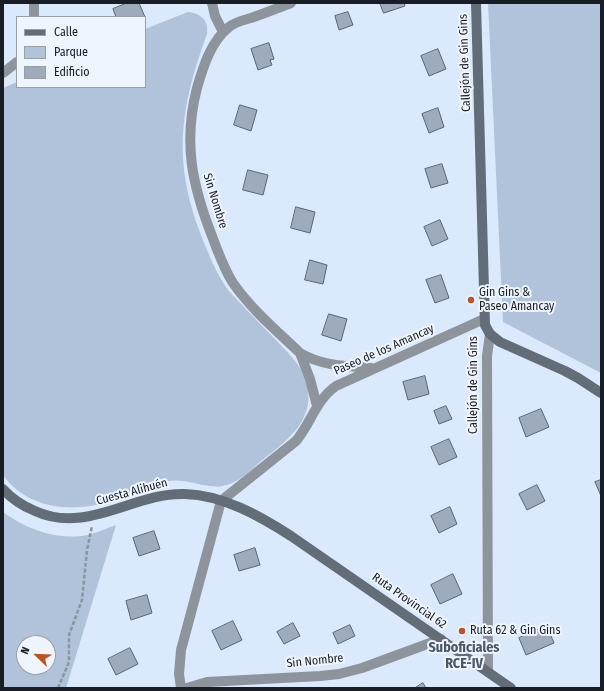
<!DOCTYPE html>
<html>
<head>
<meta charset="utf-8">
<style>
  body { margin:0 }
  #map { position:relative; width:604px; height:691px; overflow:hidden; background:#dae9fc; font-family:"Fira Sans Condensed",sans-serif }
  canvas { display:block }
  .frame { position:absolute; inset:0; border:4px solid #181e24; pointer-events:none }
  .legend { position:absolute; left:16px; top:16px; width:130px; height:72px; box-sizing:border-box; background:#eff5fd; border:1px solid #999fa6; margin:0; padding:5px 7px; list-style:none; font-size:12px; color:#181e24 }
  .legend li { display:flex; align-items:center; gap:8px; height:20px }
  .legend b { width:20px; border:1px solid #999fa6 }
  .north { position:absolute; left:16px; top:635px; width:40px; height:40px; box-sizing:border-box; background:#eff5fd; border:1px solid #999fa6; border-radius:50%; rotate:293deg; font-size:11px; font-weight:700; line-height:16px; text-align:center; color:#181e24 }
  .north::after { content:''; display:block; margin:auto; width:14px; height:18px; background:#ba5523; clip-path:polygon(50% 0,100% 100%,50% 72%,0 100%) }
</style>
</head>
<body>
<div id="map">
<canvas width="604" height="691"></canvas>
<div class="frame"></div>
<ul class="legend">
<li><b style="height:5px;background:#636d78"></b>Calle</li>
<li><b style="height:11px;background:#b0c3db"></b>Parque</li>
<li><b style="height:11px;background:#9dabbd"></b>Edificio</li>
</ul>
<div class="north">N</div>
</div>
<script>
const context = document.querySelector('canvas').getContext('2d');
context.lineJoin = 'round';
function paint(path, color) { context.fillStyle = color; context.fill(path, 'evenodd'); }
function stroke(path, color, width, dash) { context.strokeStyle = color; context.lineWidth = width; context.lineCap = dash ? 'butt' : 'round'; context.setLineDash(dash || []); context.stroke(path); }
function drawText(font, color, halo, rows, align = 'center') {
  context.font = font + ' "Fira Sans Condensed",sans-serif'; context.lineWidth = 4; context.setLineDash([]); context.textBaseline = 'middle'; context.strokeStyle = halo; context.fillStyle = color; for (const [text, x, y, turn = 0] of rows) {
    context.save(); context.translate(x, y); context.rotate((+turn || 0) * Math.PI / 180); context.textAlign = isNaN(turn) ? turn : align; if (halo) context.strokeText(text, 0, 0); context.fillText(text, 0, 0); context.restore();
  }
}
const green = new Path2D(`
  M488,3H601V373L503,322Z
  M188,12C201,13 209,21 207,34C180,108 172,160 201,235C209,255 216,273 228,290C243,306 258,322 274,338C285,350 300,363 305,378C319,418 288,440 261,461C250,471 238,483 223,486C205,489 188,478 169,481C147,485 126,497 104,503C67,513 26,507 3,475V88L17,82V87H145V29Z
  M3,512C26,529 58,541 87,535C97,533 107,528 116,525L66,688H3ZM24,643H48V667H24Z`);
const building = new Path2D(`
  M127,3H139L145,17H116L113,9Z
  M380,3H404L405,6L384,13Z
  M348,12L353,25L339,30L335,16Z
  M269,43L274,59L270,60L272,65L258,70L251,49Z
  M438,49L446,69L429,76L421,56Z
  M240,105L257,110L251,131L234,125Z
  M438,108L444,127L429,133L422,114Z
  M442,164L448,183L431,188L425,169Z
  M248,170L268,175L263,195L243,190Z
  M296,207L315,212L310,233L291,228Z
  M440,220L448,239L432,246L424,227Z
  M310,260L327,265L323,284L305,280Z
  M441,275L449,298L435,303L426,280Z
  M329,314L347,319L341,341L322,335Z
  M425,376L429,394L408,400L403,382Z
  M446,406L452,419L439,424L434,411Z
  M541,409L549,427L526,437L519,418Z
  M449,439L457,457L439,465L431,447Z
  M601,480V496L595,482Z
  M537,485L545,501L527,510L519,494Z
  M450,507L457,524L439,533L431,516Z
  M154,531L160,549L139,556L133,538Z
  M255,548L260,565L239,571L234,555Z
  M453,574L462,594L440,604L431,585Z
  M147,595L152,613L131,620L126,601Z
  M233,621L242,640L221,650L212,631Z
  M293,623L300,636L284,644L277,632Z
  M350,625L355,636L338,644L333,633Z
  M547,626L554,643L526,655L519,638Z
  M130,648L138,664L116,675L108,659Z
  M423,683L426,688H415Z`);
const path = new Path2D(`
  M58,688L69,662V635L82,600L87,550L92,526`);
const minor = new Path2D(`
  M212,3L215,16L223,32
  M291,3C278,8 265,13 251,18C244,20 235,22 229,27C211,41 203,67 197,88C183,142 192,185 212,236C218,252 224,269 233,283C251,309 277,331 300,353C322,366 346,366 371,368
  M34,17V3
  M3,73L17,62
  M300,353L310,379L317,406
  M488,672L487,356L490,334
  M181,688L179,674L181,650L221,501L296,441C311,423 316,400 336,386L484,319
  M187,688L207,682L320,676L339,674L362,668L441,639`);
const secondary = new Path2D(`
  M476,3L485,325L490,334L500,342L565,371L578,378L601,393
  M3,489C12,499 23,506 35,511C87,535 134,492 185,494C223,495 260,516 291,536L511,688`);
const markers = [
  [471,300,4,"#ba5523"],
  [462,631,4,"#ba5523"]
];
const streetNames = [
  ["Callejón de Gin Gins",465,63,-92],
  ["Sin Nombre",215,201,73],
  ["Paseo de los Amancay",384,350,-24],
  ["Callejón de Gin Gins",474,385,-90],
  ["Cuesta Alihuén",132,492,-15],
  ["Ruta Provincial 62",409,601,35],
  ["Sin Nombre",315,661,-6]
];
const poiNames = [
  ["Gin Gins &",479,293],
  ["Paseo Amancay",479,307],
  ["Ruta 62 & Gin Gins",470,631]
];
const quarterNames = [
  ["Suboficiales",464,648],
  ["RCE-IV",464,664]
];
paint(green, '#b0c3db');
paint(building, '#9dabbd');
stroke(building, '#586576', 1);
stroke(path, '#8a95a3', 2.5, [4, 2]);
stroke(minor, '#8e949c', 10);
stroke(secondary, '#636d78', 10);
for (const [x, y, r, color] of markers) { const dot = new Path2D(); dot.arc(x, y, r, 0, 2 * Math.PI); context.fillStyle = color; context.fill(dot); stroke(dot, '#eff5fd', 1.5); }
drawText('12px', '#181e24', '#eff5fd', streetNames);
drawText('12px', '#181e24', '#eff5fd', poiNames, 'left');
drawText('bold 14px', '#4a5767', '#eff5fd', quarterNames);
</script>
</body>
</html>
